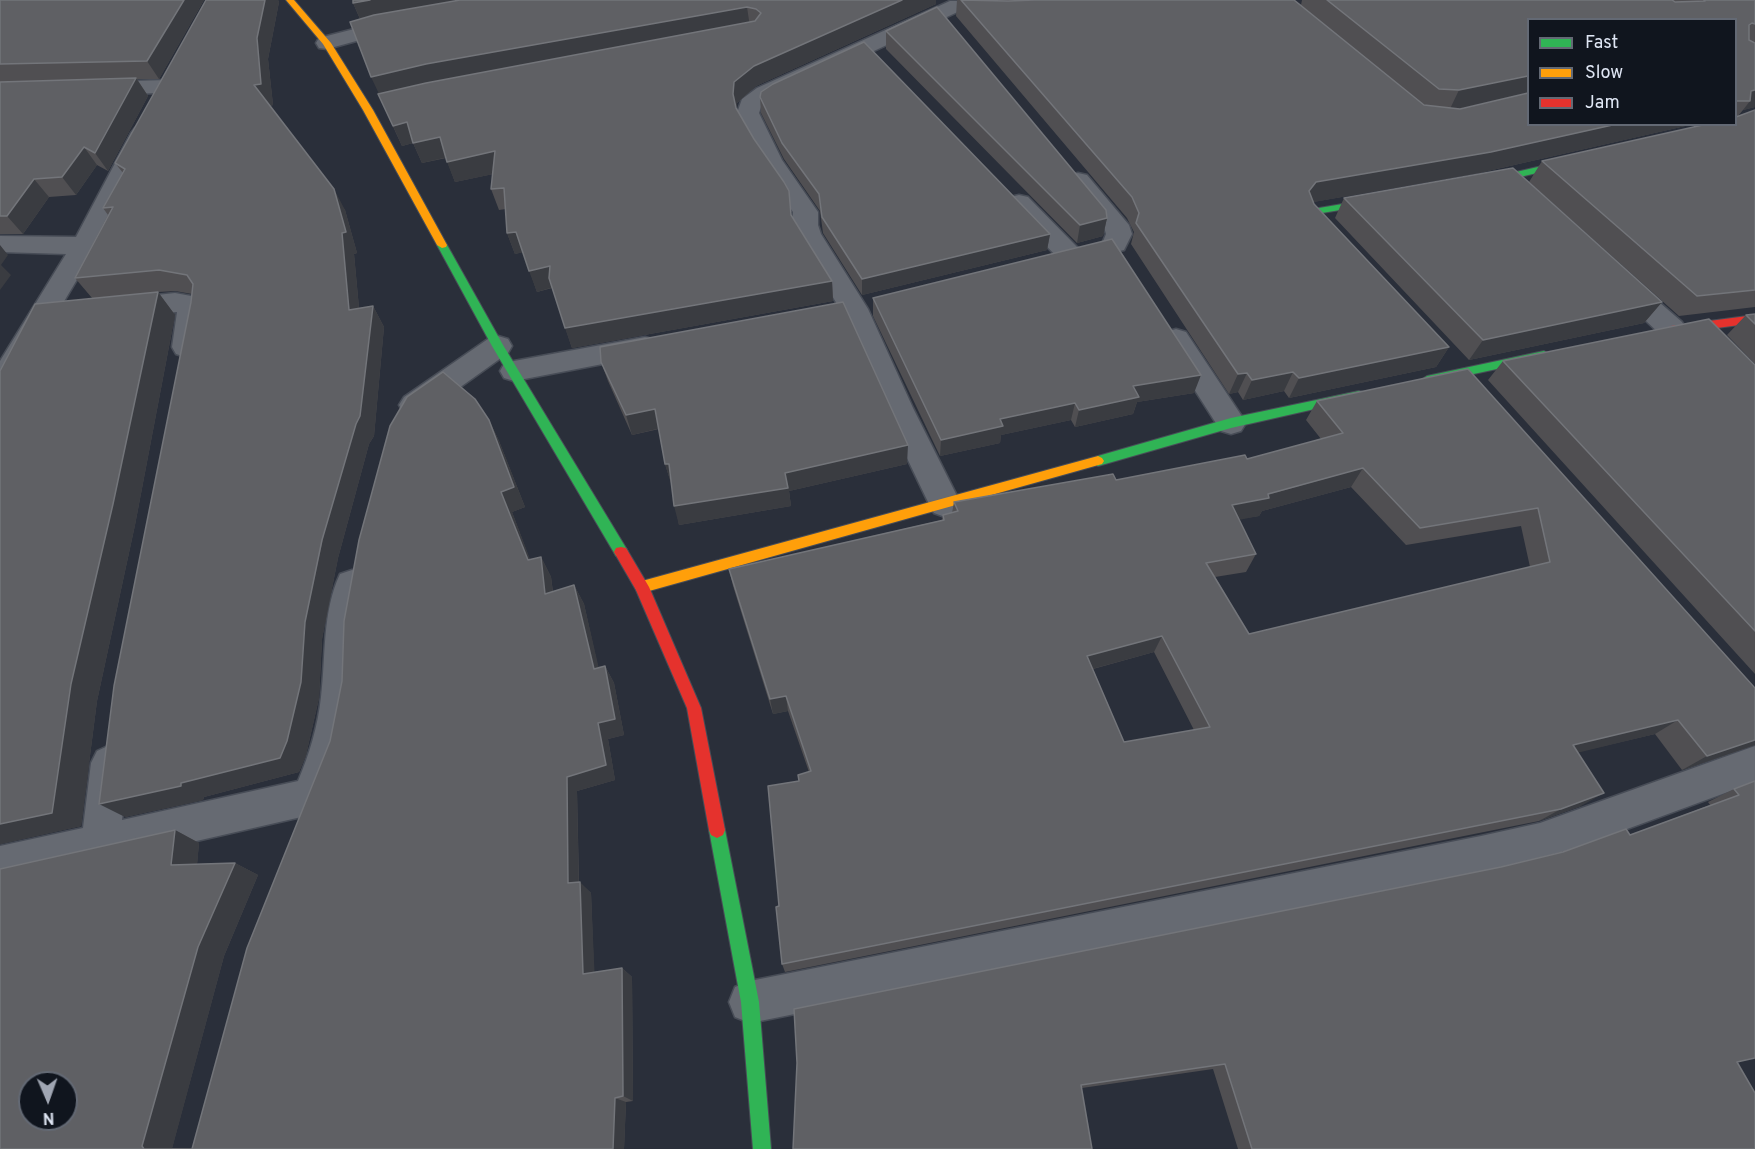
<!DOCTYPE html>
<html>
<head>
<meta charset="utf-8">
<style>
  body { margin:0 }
  #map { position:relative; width:1755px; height:1149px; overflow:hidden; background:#2a2f3a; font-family:Overpass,sans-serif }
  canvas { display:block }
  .legend { position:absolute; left:1527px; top:18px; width:210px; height:108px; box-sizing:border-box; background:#10151e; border:2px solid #636974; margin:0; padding:8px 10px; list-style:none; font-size:18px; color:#dfe6f4 }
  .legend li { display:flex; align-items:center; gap:12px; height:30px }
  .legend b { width:30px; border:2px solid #636974 }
  .north { position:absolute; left:18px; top:1071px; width:60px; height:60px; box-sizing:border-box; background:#10151e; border:2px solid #636974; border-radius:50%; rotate:178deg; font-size:16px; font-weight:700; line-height:24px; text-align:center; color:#dfe6f4 }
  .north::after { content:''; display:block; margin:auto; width:21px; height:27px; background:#a0a6b3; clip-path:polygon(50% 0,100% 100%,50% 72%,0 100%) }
</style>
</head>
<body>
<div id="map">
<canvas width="1755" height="1149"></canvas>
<ul class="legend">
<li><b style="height:8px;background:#30b455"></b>Fast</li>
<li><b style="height:8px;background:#ff9f0a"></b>Slow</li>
<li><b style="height:8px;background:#e5322d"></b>Jam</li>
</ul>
<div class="north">N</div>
</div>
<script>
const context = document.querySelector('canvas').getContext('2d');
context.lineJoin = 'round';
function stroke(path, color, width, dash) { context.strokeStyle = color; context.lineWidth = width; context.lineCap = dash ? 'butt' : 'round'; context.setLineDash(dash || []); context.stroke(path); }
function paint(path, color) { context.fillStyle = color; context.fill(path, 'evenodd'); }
const street = new Path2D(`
  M950,1H964L967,5L964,9L773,98L761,107L759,113L782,160L818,212V225L821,234L868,309L913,408L961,504L956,513L945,517L934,513L929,504L883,408L840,309L795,234L792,225L793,212L758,161L737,113L742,99L757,88Z
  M397,18L404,20L407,24L404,28L327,49L319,48L316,43L319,38Z
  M167,80L175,82L178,87L175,92L97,96L89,94L86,89L89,84L97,82Z
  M143,126L151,128L155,133L97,246L10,392L0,396V361L66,254L0,252V236L76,237L131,133L135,128Z
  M1078,173L1087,175L1129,225L1132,234L1124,250L1115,252L1106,250L1102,244L1106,234L1104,227L1066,180L1069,175Z
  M1019,195L1028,197L1079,249L1083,255L1079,261L1070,264L1061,261L1010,209L1007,203L1010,197Z
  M1620,273L1629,276L1682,322L1686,329L1682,336L1672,339L1662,336L1611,288L1607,282L1611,276Z
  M175,293L202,298C209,311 203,342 196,354L186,357L176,354L172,347L177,312L121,316L111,314L107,307L111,300Z
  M1176,329L1186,332L1241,415L1246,423L1241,431L1231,434L1221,431L1162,339L1166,332Z
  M498,336L508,339L512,346L508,353L424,413L414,416L404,413L399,405L404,397L488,339Z
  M645,337L655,340L659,347L655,354L514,381L504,378L500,371L504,364L514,361Z
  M352,570L364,574L369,584L358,639L357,698L346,756L323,810L310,815L0,886V846L83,828L91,763L97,751L110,745L123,751L129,763L122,820L298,781C309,755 318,726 321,697C326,656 322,612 340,574Z
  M1755,746V782L1540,861L1481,876L750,1023L735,1017L729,1002L735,987L750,981L1481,836L1540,823Z`);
const fast = new Path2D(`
  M1581,157L1586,160L1584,162L1477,187L1472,184L1477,181Z
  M1384,197L1389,200L1388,202L1322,213L1321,216L1344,241V245H1336L1311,217L1313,209Z
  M442,242L447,245L503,345L626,548L628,552L626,556H616L492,346L437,245Z
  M1544,351L1550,355L1548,358L1427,384L1421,380L1427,376Z
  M1359,391L1363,392L1365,395L1363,398L1231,428L1098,466L1092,461L1098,456L1231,418Z
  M717,822L723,825L725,830L759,1002L771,1149H753L741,1002L709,830L711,825Z`);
const slow = new Path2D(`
  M286,0H294L331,43L373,110L447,245L446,247L442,248L437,245L363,110L323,44Z
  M1098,456L1102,458L1104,461L1102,464L642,593L637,591L635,587L637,583L642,581Z`);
const jam = new Path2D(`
  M1755,315V323L1671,334L1665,330L1671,326Z
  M621,547L626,548L649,587L701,708L725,830L723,835L717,838L711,835L709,830L687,708L636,590L614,552L616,548Z`);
const wall = new Path2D(`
  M0,0H204L159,79H137L148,96L108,171L97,165L76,195L49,197L23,234H0Z
  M206,0H278L279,2L268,59L273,105L270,106L345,210L357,253L354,254L359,308L373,306L384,327L374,436L369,444L338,558L322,639L319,698L306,755L299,772L204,797L203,800L125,817L192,294L175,291L158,292L175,315L135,525L97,701L81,826L0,844V371L92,298L75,278L108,215L103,208L123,173L115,163Z
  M353,0H936V4L756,86L737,103L736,108L791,215L832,281L833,301L572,348L552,288L537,292L523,252L515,254L507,233L506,209L499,210L491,189L493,174L455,182L446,158L422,163L413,143L402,146L378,94H379L360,19L353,3Z
  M957,0H1294L1301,5L1302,0H1755V107L1743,110L1738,116L1755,110V307L1679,316L1529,182L1542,161L1736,124V20H1528L1459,109L1528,124H1694L1479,173L1313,202L1314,204L1449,347L1436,367L1289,398L1284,391L1243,400L1238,392L1229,394L1131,244L1134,232L1127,218L956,16Z
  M886,31L1107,218L1103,236L1077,243L886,49Z
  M760,97L1050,234L1047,250L862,295L823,233L820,211L784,159L761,113Z
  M1344,198L1662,302L1644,323L1469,360L1335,218Z
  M873,298L1194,393L1137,402L1133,414L1075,427L1071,420L1001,435L1000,443L940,456L873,316Z
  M1755,314V364L1727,335L1746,315Z
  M1503,361L1755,365V674L1488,380Z
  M601,362L907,464L789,491L791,506L679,525L671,483L665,464L659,429L632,435L608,381Z
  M1468,369L1755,688V745L1682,770L1655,734L1578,752L1581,806L1539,821L785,972L782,964L779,906L799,781L798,775L809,772L788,711L773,714L733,586L729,569L942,520L943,515L952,513L954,502L1116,480L1247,459L1321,439L1306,420L1317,401ZM1351,487L1406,545L1521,526L1530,567L1249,634L1215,577L1246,572L1256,554L1239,519L1259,516L1262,511ZM1154,652L1194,730L1124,742L1093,669Z
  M489,420L499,441L525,507L512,512L530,560L541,557L551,577L553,592L574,585L584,604L598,667L605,666L614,683L624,735L608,739L615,780L577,791L579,882L591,893L594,972L622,968L632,977L633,1101L626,1102L624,1149H0L175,830L199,843L197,864L235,863L258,875L224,956L172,1148L192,1149Z
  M1755,781L1737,1062L1755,1149H1238L1213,1069L1082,1088L793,1149L1501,867L1630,835L1710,805L1708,802L1734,789Z`);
const shadedWall = new Path2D(`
  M184,0H204L159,79L147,61Z
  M265,0H278L279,2L268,59L273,105L266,107L254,85L257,38Z
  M370,0H486L362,23L353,3Z
  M901,0H936V4L756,86L737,103L735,114L733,94L734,82L754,66Z
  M747,7L750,27L381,98L371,77L426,64Z
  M1528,76V93L1449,111L1459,90Z
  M136,78L148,96L108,171L95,153Z
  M1755,90V107L1743,110L1750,101L1751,91Z
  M407,122L440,137L448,157L422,163L413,143L402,146L393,126Z
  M1617,124H1694L1479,173L1308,203L1309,191L1316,182Z
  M84,147L97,165L76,195L62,177Z
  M495,151L503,172L455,182L447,162Z
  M34,179L49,197L23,234L7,216Z
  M334,189L345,210L357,253L354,254L361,330L349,310Z
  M1107,218L1103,236L1077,243L1080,225Z
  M516,232L524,252L515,254L507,233Z
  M1050,234L1047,250L862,295V279Z
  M0,245L8,255L1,265L11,275L0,290Z
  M550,266L557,286L537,292L529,271Z
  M832,281L833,301L572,348L565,328Z
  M158,292L175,315L135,525L97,701L81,826L0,844V824L71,684Z
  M1662,302L1644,323L1469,360L1483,340Z
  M373,306L384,327L374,436L369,444L338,558L322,639L319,698L306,755L299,772L204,797L203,800L125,817L99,804L181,783L305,622Z
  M1449,347L1436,367L1289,398L1299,378Z
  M1293,372L1284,391L1243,400L1252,380Z
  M1247,373L1238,392L1229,394L1238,374Z
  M1201,375L1194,393L1137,402L1133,414L1075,427L1079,410L1133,386Z
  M1075,403L1071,420L1001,435L1000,443L940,456L941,440L1000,419Z
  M655,409L661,428L632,435L626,415Z
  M489,420L499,441L525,507L512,512L538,580L528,560L501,492Z
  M908,445L907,464L789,491L791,506L679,525L674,506L785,473Z
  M665,464H669L674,482L671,483Z
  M1363,468L1351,487L1262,511L1259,516L1223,523L1232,505Z
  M541,557L551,577L555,612L545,594Z
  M574,585L584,604L603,686L594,669Z
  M1162,636L1154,652L1081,672L1087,656Z
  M605,666L614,683L624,735L608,739L615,780L577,791L579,895L568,883L567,777L598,723Z
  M786,696L788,711L773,714L770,699Z
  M1678,720L1655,734L1552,759L1573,745Z
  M1755,740V745L1682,770L1707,756Z
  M1604,793L1581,806L1539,821L1561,809Z
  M175,830L199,843L196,877L171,865Z
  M235,863L258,875L224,956L172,1149H144L142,1146L198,947Z
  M580,882L591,893L595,983L583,974Z
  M622,968L632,977L633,1101L623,1096Z
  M615,1098L626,1102L624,1149H613Z`);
const building = new Path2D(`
  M0,0H184L147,61L0,64Z
  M206,0H265L257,38L261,84L254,85L334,189L346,232L342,233L349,310L373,306L360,416L356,424L322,540L305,622L301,682L287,741L280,758L181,783V786L99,804L114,686L191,302L193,284L187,275L159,270L75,278L113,207L103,208L125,169L115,163Z
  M353,0H370L353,3Z
  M460,0H902L754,66L734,82L733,94L736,108L754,139L784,182L789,191L791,215L832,281L565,328L549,278L550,266L529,271L516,232L507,233L504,188L491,189L495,151L447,162L440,137L413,143L407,122L393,126L378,94L426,83L755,21L761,13L756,9L747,7L426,64L371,77L350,22L374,15Z
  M961,0L1008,1L1035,0H1294L1424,105L1460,109L1528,93V124H1617L1491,152L1316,182L1309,191L1314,204L1449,347L1299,378L1293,372L1252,380L1247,373L1238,374L1136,223L1139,213L1132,197Z
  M1327,0H1672L1675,2L1705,1L1704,0H1755V24L1752,23L1749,25V40L1755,43V90L1751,91L1750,101H1736V20H1528V76L1459,90L1439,89Z
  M937,7L1106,210L1107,218L1080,225L886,31Z
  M864,42L1050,234L862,279L822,217L819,194L782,143L760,97L761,92L773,84Z
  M136,78L95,153L84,147L62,177L34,179L7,216H0V82Z
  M1755,110V290L1697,296L1542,161L1707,124H1736V117Z
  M1513,168L1662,302L1483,340L1344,198Z
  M1112,239L1201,375L1133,386L1139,397L1079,410L1075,403L1000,419L1003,426L941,440L873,298Z
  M158,292L113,504L71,684L52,813L0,824V371L35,304Z
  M843,302L908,445L785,473L788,488L674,506L669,464H665L655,409L626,415L601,362L600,347Z
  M1755,314V324L1746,315Z
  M1709,319L1755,365V631L1503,361Z
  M1468,369L1755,688V740L1707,756L1678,720L1573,745L1604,793L1561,809L782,964L776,907L779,906L768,786L799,781L798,775L811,771L786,696L770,699L729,569L944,520L943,515L958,511L954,502L1113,474L1116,480L1245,455L1247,459L1343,433L1317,401ZM1363,468L1420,528L1538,508L1550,562L1249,634L1206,563L1256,554L1232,505L1269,498L1268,494ZM1162,636L1210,727L1124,742L1087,656Z
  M443,372L475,399L489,420L514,487L501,492L528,560L541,557L545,594L574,585L594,669L605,666L615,719L598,723L606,765L567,777L568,883L580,882L583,974L622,968L623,1096L615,1098L613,1149H0V869L175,830L171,865L235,863L198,947L142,1146L144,1149H192L247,948L330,741L342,681L344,621L359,540L390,426L407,397ZM30,1083H66V1119H30Z
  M1755,781V1058L1737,1062L1755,1093V1149H1252L1225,1064L1081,1085L1092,1149H793L797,1063L794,1009L1501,867L1563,852L1626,829L1630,835L1739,795L1734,789Z`);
stroke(street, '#484d57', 3);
stroke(fast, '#484d57', 2);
stroke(slow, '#484d57', 2);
stroke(jam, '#484d57', 2);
paint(street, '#666a72');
paint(fast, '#30b455');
paint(slow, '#ff9f0a');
paint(jam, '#e5322d');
paint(wall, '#504f52');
paint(shadedWall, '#3a3c41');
paint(building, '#5f6064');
stroke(building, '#73757a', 1.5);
</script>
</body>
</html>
